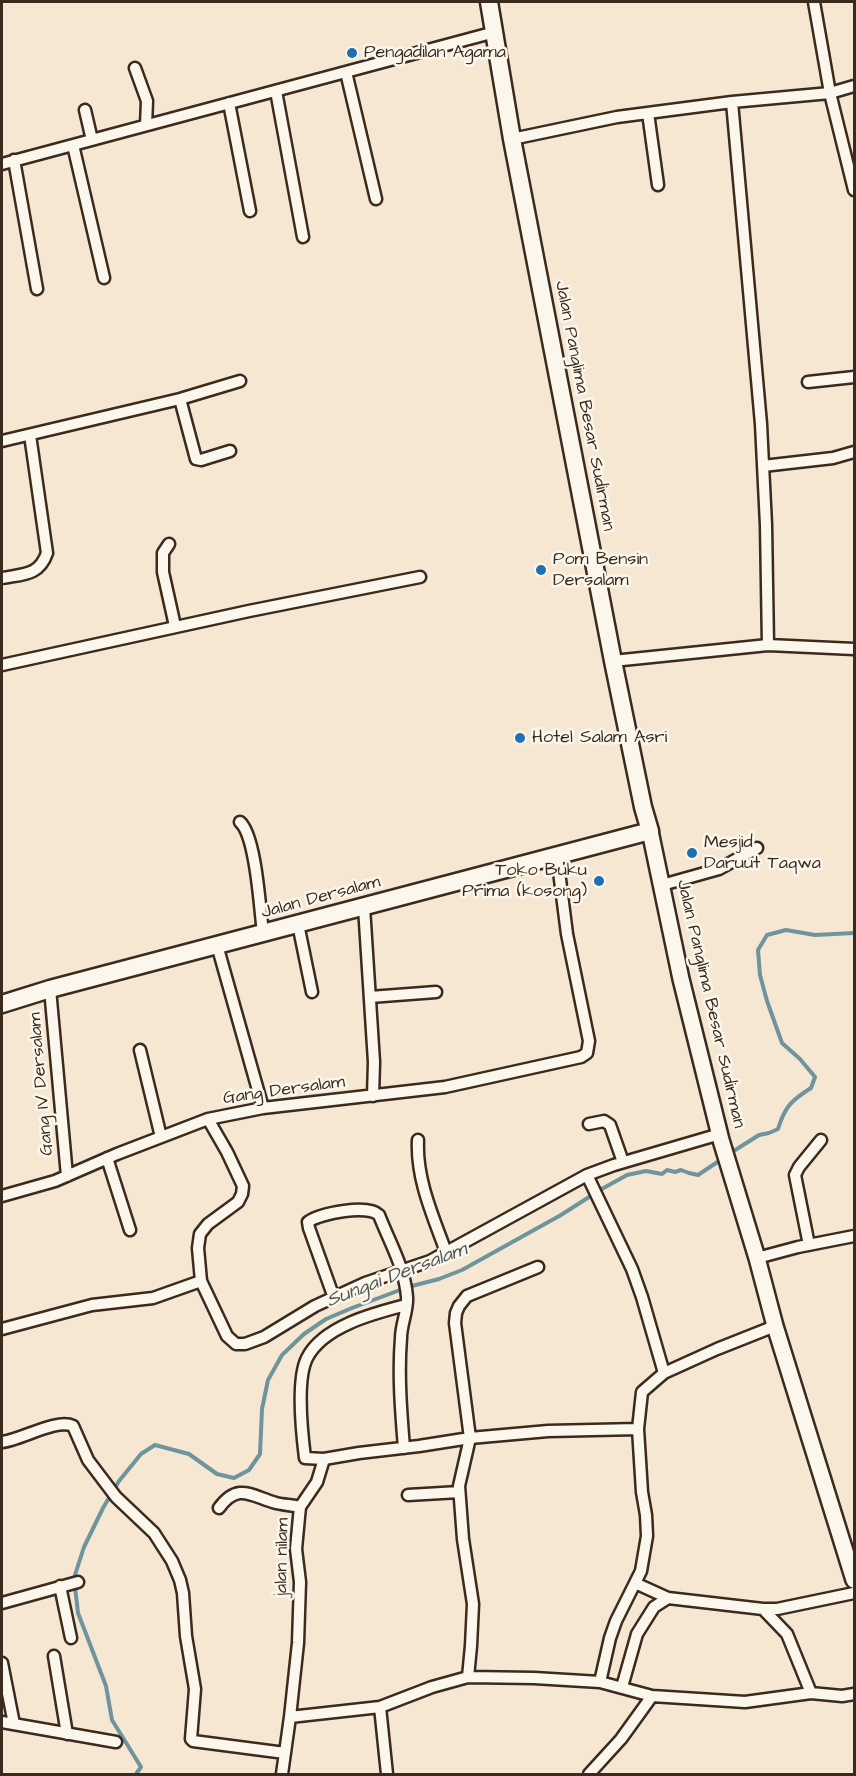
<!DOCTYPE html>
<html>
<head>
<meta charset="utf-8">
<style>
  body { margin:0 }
  #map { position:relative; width:856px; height:1776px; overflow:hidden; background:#f6e7d3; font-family:"Architects Daughter",sans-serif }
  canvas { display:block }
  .frame { position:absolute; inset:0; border:3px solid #3b2a1e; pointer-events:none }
</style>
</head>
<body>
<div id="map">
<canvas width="856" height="1776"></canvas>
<div class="frame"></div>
</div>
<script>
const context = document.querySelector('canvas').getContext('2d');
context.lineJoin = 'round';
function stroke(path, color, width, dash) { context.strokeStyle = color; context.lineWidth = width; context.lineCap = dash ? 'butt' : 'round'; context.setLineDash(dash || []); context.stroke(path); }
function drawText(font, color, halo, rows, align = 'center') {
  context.font = font + ' "Architects Daughter",sans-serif'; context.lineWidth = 5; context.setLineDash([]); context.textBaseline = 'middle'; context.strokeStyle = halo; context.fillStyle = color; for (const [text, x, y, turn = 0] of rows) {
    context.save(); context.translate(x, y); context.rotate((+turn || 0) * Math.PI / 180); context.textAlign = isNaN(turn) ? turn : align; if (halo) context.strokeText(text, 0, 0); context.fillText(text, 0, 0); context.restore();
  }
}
const stream = new Path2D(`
  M729,1154L759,1135L769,1133L778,1129C785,1106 792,1100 811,1088L815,1077L800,1059L782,1043L767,1001L760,975L758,950L767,935L786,930L815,935L854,933
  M136,1774L141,1767L112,1720L106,1686L78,1613L74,1578L84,1547L103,1508L119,1481L141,1454L155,1445L189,1454L217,1474L234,1478L249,1470L260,1454L262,1409L268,1380L282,1355L304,1334L326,1319L352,1308L408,1287L439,1279L462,1270L561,1215L600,1190L627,1175L646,1171L662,1174L667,1170L675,1172L681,1170L689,1173L698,1175L722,1159`);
const street = new Path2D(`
  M814,2L830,93L854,190
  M135,68L147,101L146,125
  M346,72L376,199
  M276,91L303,237
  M732,102L761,424L766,525L768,645
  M229,103L250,211
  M85,110L92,140
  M648,113L658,185
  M512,139L617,117L732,102L830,93L854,86
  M73,145L104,278
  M14,160L37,289
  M2,164L495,32
  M808,382L854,377
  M180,399L196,459L201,460L230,451
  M2,441L180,399L240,381
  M763,466L833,458L854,452
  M169,544L163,553V572L175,626
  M2,578C23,574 39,576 47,553L30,435
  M613,661L768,645L854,649
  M2,665L249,611L420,577
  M240,822C256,836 260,910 263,933
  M662,885L719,869L757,848
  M364,907L374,1062L373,1096
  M298,924L312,992
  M217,945L263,1108
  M50,989L67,1176
  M370,997L436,992
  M140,1050L161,1137
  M208,1119L227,1152L243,1186L242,1194L238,1202L208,1224L200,1234L198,1248L201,1281L227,1336L236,1344H245L264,1337L315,1306L365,1283L430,1261L587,1175L614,1165L720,1134
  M589,1124L604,1121L610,1125L623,1162
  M418,1140C416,1179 433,1216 446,1252
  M107,1158L130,1230
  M587,1175L632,1269L642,1297L664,1373
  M2,1196L55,1181L117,1154L208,1119L263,1108L445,1087L581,1057L587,1053L589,1041L567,934L557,856
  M809,1245L795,1175L799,1167L821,1140
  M757,1258L798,1247L854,1236
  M334,1298L309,1228L308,1222C321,1213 368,1204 379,1215C389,1241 405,1268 407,1297C408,1311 401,1324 401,1338C398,1374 401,1411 404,1448
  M2,1329L92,1305L153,1298L201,1281
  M2,1442C21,1440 57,1418 73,1426L88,1460L116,1497L154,1533L172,1561L180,1580L183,1593L186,1636L195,1689L191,1739L193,1741L285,1753
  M324,1459L359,1453L419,1446L470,1438L548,1431L638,1429
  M408,1495L459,1492
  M219,1508C238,1482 251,1496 276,1503C284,1505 292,1505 300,1507
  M635,1583L668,1598
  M60,1586L71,1638
  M2,1603L78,1582
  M763,1609L787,1634L811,1693
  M54,1656L67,1734
  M2,1663L14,1724
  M468,1677L471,1646L473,1604L463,1539L459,1486L470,1438L455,1323L456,1313L459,1306L467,1296L538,1267
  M622,1687L637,1634L654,1607L668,1598L763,1609H777L854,1593
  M652,1696L600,1682L610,1638L616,1621L641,1571L647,1536L646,1515L642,1492L638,1429L642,1392L664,1373L717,1349L775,1326
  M380,1707L387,1774
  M290,1717L298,1643L300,1582L296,1549L299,1517L300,1507L317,1482L324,1459L305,1458C302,1434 296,1380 307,1358C323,1326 375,1313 406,1305
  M2,1722L116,1742
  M282,1774L290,1717L380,1707L432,1687L468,1677L534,1678L600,1682
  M589,1774L621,1739L652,1696L745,1702L811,1693L842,1696L854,1694`);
const secondary = new Path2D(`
  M650,831L681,979L721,1140L757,1258L775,1326L854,1580`);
const primary = new Path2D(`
  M2,1004L50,989L650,831L643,807L613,661L512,139L489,2`);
const markers = [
  [352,53,6,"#1f6fb2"],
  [541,570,6,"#1f6fb2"],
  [520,738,6,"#1f6fb2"],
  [692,853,6,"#1f6fb2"],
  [599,881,6,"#1f6fb2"]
];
const poiNames = [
  ["Pengadilan Agama",364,53],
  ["Pom Bensin",553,560],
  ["Dersalam",553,581],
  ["Hotel Salam Asri",532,738],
  ["Mesjid",704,843],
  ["Daruut Taqwa",704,864],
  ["Toko Buku",587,871,"right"],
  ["Prima (kosong)",587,892,"right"]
];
const streetNames = [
  ["Jalan Panglima Besar Sudirman",584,406,79],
  ["Jalan Dersalam",321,898,-15],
  ["Jalan Panglima Besar Sudirman",710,1004,77],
  ["Gang IV Dersalam",42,1084,-95],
  ["Gang Dersalam",284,1091,-8],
  ["jalan nilam",283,1557,-89]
];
const waterNames = [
  ["Sungai Dersalam",397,1276,-21]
];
stroke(stream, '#6e949d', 4);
stroke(street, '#3b2a1e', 15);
stroke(secondary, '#3b2a1e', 20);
stroke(primary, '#3b2a1e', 21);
stroke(street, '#fbf7ec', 10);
stroke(secondary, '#fbf7ec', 15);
stroke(primary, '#fbf7ec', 16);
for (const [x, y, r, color] of markers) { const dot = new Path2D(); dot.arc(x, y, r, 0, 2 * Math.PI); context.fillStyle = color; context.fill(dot); stroke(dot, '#fbf7ec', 2); }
drawText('18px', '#3b2a1e', '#fbf7ec', poiNames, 'left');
drawText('18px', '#3b2a1e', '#fbf7ec', streetNames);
drawText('italic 20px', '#505653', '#fbf7ec', waterNames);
</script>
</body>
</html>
